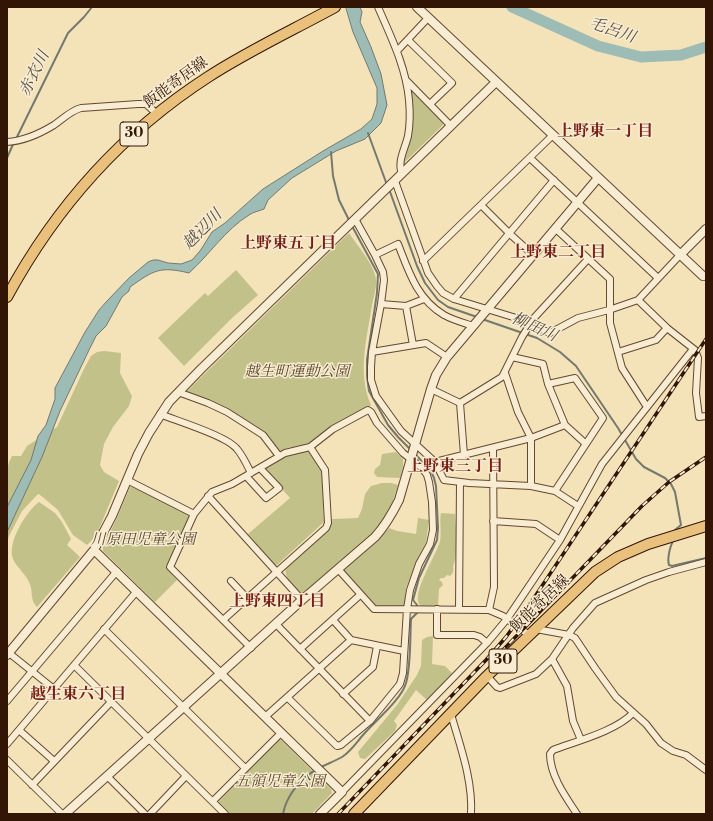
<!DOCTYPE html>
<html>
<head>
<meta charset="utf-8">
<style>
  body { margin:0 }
  #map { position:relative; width:713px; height:821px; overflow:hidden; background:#f4e2b9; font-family:"Libre Bodoni",serif }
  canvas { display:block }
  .frame { position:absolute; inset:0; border:8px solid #331505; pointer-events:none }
</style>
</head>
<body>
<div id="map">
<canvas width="713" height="821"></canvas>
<div class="frame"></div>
</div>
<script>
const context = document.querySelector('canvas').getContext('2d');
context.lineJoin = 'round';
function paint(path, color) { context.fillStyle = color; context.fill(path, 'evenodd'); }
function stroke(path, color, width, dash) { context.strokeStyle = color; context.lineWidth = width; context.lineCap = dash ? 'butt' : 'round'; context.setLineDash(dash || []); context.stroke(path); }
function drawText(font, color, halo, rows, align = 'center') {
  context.font = font + ' "Libre Bodoni","Noto Serif JP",serif'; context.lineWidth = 3; context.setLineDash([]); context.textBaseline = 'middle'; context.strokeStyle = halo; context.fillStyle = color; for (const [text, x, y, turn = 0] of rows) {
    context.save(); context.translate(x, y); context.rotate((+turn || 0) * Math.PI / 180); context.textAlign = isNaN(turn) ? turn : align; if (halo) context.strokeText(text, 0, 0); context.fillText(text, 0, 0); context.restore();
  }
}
const green = new Path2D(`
  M412,91L444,122L443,125L405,162L403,161C413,139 414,116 410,93Z
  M349,233C357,245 371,261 375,275C378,283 374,296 372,305C367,338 357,373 371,405L359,413L354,414L333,425L308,445L287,448L282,452C275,448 272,439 266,434C242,415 215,401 186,392Z
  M236,270L258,295L231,319L184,366L158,338L205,293L208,296Z
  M104,351L121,353L120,373L132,396L129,406L113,427L104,444L100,465L104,472L119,481L96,536L87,545L73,535L58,510L39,494L37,495L22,511L9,536L7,543V472L9,462L12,456H21L27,446L57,427L84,369L91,356L97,352Z
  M307,451H310L322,470L324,522L277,565H274L248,534L290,498L265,470L267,467L287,455Z
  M396,452L403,459V467L400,478L377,477L374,473L375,469L380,465L382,454Z
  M382,483H391L398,485C395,493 393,503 389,511C378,532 359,546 341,560C329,571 317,582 304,593H299C293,585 283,577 286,566L330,528L332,519L358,518L362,509L365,494L371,486Z
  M130,487H133L188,514L189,517L166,568L177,580L155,602L103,551V546L117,518Z
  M39,502L55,513L62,522L71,539L67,545L80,557L37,607C29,599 34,592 29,582C25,573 17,568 13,559C7,542 26,512 39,502Z
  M441,513L455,514C456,529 459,554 453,566C454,571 453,573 450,576L447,575L444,578H441L439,580L442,582L443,585L439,589L438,605C434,606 424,608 420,605C410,595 437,554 440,541C442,532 439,522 441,513Z
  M418,518L429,520L426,542L418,557L406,588L405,605L402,607L374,606L344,573V568L380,538L389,528L397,531L416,534Z
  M433,636L432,664L445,666L452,673L437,691L427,700L416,690L394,721L397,725L395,731L365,759L360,758L358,752L397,705L417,675L421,666L422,640L427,637Z
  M280,739L331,789L332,793L312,814H230L218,803L219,801L278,740Z`);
const water = new Path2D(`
  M346,7H360L362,12L360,22L371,47L381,74L387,105L381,123L365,139L336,151L292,178L268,200L264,209C259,211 253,212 249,215C225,230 210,254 189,273C160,266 154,270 130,287L129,291L122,297L106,326L96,336L89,350L60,411L42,457L7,532V507L31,460L38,436L46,425L55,399V388L85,332L99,310L107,301L129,278L148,262L153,260H158L168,263L181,264L192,260L200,251L212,232L225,223L263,189L323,151L361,129L372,119L377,104V88L353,32Z`);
const stream = new Path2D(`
  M368,133L387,185
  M16,139L68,33L84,17L92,7
  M331,152L333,176L339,200L350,222
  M7,158L14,142
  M389,189L417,266L425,283L438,300L448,307L477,317
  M352,226L378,274L377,293L367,360V376L369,391L388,425L398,437L411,450
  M482,319L537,338L560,352L576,366L618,428L636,459L644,467L665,478L671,484L675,492L681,525L675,530V532
  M674,540C670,545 667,559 669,565L672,566L706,558
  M319,768C327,764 335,761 342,757C351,751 356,743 363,735C374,722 402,699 406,683C411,666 410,637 411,619L417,613V605L413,600L419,578L437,540L438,528L436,486L434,478L431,471L415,454
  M283,814C286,797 300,778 316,770`);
const river = new Path2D(`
  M512,7L598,46L641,57L681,55L706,47`);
const minor = new Path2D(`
  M378,7C391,37 406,67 409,100C410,111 410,125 408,136C405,149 397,161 402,174
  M408,40L452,83L430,104
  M397,51L428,18
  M407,81L451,126
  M7,142C23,141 41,133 54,125C63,119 70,111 81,108L138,104H146L157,114
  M530,158L658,278
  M395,181L428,273L437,286L443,293L454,299L513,317L550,333L578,318L609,310L638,300L680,255
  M481,205L510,234L533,255
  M355,219L375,255L383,272L384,280L381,304L372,352L371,367V380L376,396L401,431L435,462L444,480L469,483L531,486L555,491L578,506
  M556,229L610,279V323L622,368L647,407
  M375,255L398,244C409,272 417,299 444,315C453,320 464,323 473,326
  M423,261L553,135
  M454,299L554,180
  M638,300L667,328L695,350L698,358L696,393L699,417L706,416
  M381,304L406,306L424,299
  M406,306L413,345
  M372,352L426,343L447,357
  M618,352L656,340L667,328
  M512,357L543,364L548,384L565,425L586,444
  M505,373L518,412L531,438V486
  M548,384L575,378L603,418L555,491
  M431,389L460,403
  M178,392L208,403L227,412L249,426L263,435L279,456
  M460,403L502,377L522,337L534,318L588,259
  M460,403L464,455
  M160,414C177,421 227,436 237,449C243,456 247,465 251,473
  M435,462L531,438L565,425
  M246,476L266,498L279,488L260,468
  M127,480L194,514
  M208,496L302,600
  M493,521L536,524L560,540
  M338,569L374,609L489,610L503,616L529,635
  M231,581L247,598
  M437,609V635H474L480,637L487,643
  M459,609L460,482
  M489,610L494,587L493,448
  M223,620L326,528L328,523L325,470L310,447
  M333,620L351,640L404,651
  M276,624L370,721
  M104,629L245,768
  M536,629L569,635L575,638L595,668L616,697L646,724L661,743L673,751L686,755L706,770
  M251,648L170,567L194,514L212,492L232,484L285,453L310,447L333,429L368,410L371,412L377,423L403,453L422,468L427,475L429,482L432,502L433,530L430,544L419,564L410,590L407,609L403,673L400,684L370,721L341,745L337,746L288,698
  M300,649L360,595
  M9,653L54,689
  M552,659L567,686L573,721L581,740
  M74,665L225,814
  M487,676L497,687L500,688L536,674L552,659L573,628L595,603L646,580L669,572L706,562
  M343,694L373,667L377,646
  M7,701L117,571
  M451,714C460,746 473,780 471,814
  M265,717L351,640
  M19,730L54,761
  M7,744L137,591
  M7,760L62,814
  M107,776L145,814
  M32,785L111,702
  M342,792L487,643L507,619L560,540L602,464L693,349
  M213,801L281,733
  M150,814L186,776
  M577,814C565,796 550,775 550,754L553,750C577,741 616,731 633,713`);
const tertiary = new Path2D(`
  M417,7L703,276
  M680,255L706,229
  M94,550L342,792L320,814
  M7,655L94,550L112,516L138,454L149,433L169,402L201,369L496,82
  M65,814L302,600L375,537C386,525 392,514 399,500L431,389L436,375L447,357L598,178`);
const primary = new Path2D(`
  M7,297C55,208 123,132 208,77C248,51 293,30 335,7
  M354,814L487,676L595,572L618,557L648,544L706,526`);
const rail = new Path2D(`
  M501,652L642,506L669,482L706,457
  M338,814L486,660L506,637L532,601L706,339`);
const shields = [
  [134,134,28],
  [503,661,28]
];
const shieldNames = [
  ["30",134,134],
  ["30",503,661]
];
const streetNames = [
  ["飯能寄居線",176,83,-36],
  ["飯能寄居線",540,604,-44]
];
const parkNames = [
  ["越生町運動公園",297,372],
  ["川原田児童公園",143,540],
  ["五領児童公園",280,782]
];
const waterNames = [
  ["毛呂川",612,31,19],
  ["赤衣川",35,74,-64],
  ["越辺川",203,230,-46],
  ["柳田川",534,328,24]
];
const neighbourhoodNames = [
  ["上野東一丁目",605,132],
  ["上野東五丁目",288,244],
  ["上野東二丁目",558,253],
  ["上野東三丁目",455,467],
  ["上野東四丁目",277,602],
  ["越生東六丁目",78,695]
];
paint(green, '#c2c18a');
paint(water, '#9dbcb6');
stroke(water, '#73796f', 1);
stroke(stream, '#73796f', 2);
stroke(river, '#9dbcb6', 11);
stroke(minor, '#634832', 8);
stroke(tertiary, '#634832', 10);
stroke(primary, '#331505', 12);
stroke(minor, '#f8ecd2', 6);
stroke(tertiary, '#f8ecd2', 8);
stroke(primary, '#eac17c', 10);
stroke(rail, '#331505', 3.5);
stroke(rail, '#f8ecd2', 2, [6]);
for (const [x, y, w] of shields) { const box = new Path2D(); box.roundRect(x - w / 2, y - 12, w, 24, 3); context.fillStyle = '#f8ecd2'; context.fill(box); stroke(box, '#331505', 1); }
drawText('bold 14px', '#331505', null, shieldNames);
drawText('15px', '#331505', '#f8ecd2', streetNames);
drawText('italic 15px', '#5e492d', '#f8ecd2', parkNames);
drawText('italic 16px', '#584f43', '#f8ecd2', waterNames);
drawText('bold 16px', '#7a1f14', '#f8ecd2', neighbourhoodNames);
</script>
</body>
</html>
